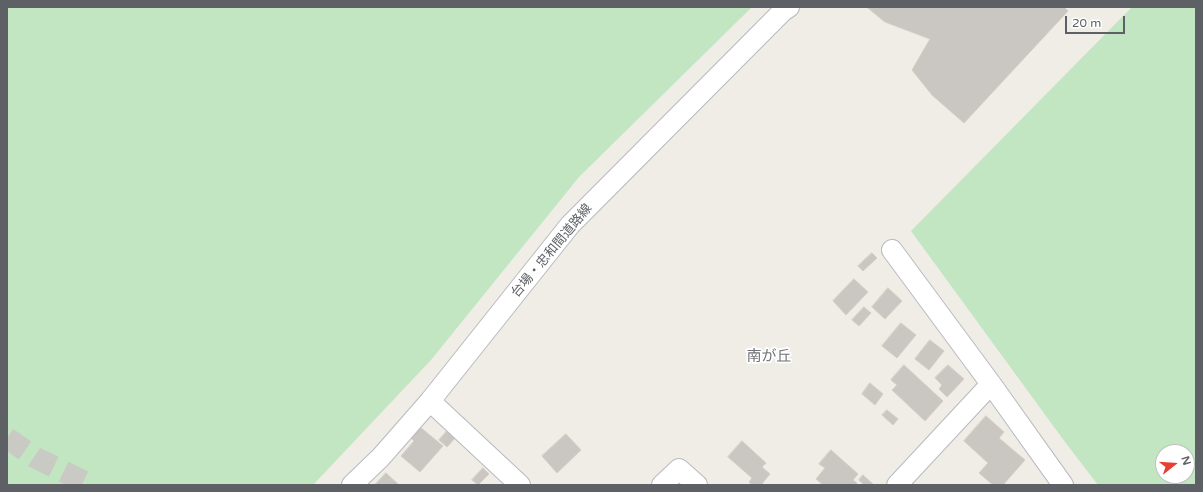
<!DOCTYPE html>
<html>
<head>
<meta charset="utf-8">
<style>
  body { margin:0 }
  #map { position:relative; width:1203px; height:492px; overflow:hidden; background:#efede5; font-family:"Varela Round",sans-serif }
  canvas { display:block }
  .frame { position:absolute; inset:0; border:8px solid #5d6165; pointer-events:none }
  .north { position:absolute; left:1155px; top:444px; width:40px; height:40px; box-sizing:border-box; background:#fff; border:1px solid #bec0c1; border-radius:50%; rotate:73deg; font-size:11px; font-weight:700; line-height:16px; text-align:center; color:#5d6165 }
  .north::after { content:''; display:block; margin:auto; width:14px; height:18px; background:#e74033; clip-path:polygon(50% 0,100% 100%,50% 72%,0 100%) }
  .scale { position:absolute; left:1065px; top:16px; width:60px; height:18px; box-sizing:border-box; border:2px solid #5d6165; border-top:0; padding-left:5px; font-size:12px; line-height:14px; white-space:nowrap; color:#5d6165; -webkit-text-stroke:3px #fff; paint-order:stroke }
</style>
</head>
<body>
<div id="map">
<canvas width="1203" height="492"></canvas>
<div class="frame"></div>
<div class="north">N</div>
<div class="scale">20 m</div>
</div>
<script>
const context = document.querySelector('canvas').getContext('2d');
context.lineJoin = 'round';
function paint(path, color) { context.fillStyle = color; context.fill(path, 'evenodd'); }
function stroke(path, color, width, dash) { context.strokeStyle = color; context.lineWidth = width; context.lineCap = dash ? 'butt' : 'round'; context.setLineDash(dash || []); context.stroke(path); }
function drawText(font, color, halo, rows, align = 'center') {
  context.font = font + ' "Varela Round","Noto Sans JP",sans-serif'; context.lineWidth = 3.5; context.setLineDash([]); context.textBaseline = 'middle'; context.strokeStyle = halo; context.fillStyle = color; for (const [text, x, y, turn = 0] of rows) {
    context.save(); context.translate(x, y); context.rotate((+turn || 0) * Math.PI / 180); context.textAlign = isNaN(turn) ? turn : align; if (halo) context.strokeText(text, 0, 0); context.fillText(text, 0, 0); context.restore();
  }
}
const green = new Path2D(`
  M7,7H752L579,177L431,360L313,485H7Z
  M1132,7H1196V485H1098L1065,442L911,231ZM1163,452H1187V476H1163Z`);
const building = new Path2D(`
  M867,7H1064L1068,11L964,123L932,95L912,70L930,39L885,22Z
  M872,253L877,258L863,271L858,266Z
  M854,279L868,292L846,315L833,301Z
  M888,288L902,301L885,319L872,307Z
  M864,307L871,313L859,326L852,320Z
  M901,323L916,335L897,358L882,346Z
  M930,340L944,351L929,370L915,359Z
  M904,365L943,401L925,421L892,390L897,385L891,380Z
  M948,365L964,379L947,397L939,389L942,385L935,378Z
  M870,383L883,394L875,405L862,394Z
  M887,410L898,419L893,425L882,415Z
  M986,416L1004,432L999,438L1025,460L1003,485H993L979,473L988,463L964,441Z
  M420,427L443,446L420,472L401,456L414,441L411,438Z
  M449,429L457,436L447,447L439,440Z
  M566,434L581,450L557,473L542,456Z
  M742,441L766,463L762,467L770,474L761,485H752L749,482L752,478L728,457Z
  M831,450L858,474L853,480L857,483L855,485H823L816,479L825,468L819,464Z
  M483,468L489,474L478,485L472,480Z
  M386,473L399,485H375Z
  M863,475L874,485H864L859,480Z`);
const highwayTunnel = new Path2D(`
  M7,438L36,458L91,485`);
const minor = new Path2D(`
  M892,250L991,384L1063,485
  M430,401L520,485
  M352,485L381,457L430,401L570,225L783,11L789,7
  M662,485L679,469L697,485
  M897,485L991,384`);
const streetNames = [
  ["台場・忠和間道路線",552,251,-50]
];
const quarterNames = [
  ["南が丘",769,357]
];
paint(green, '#c2e6c2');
paint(building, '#cac7c2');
stroke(building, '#d4cec3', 1);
stroke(highwayTunnel, '#cacac5', 22, [22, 11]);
stroke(minor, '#b7babf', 22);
stroke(minor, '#fff', 20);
drawText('13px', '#5d6165', '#fff', streetNames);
drawText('15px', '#6e7377', '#fff', quarterNames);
</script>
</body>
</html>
